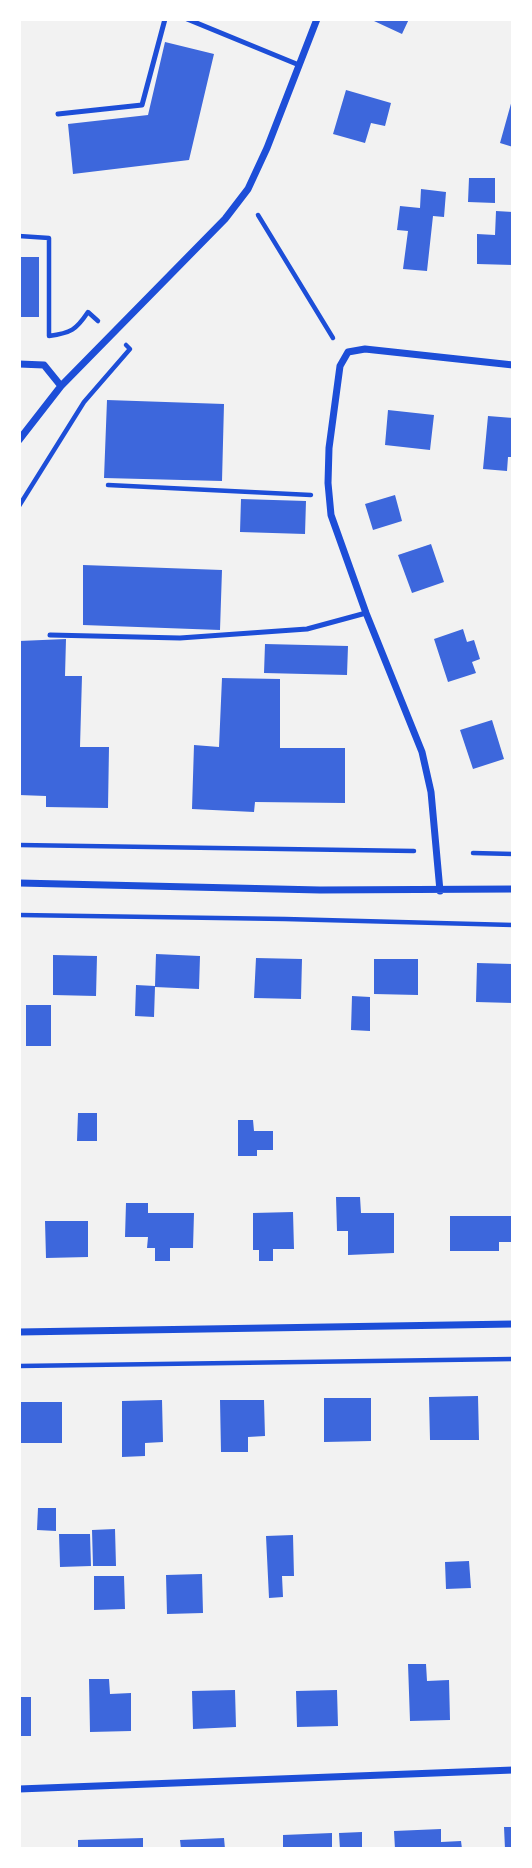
<!DOCTYPE html>
<html>
<head>
<meta charset="utf-8">
<style>
  body { margin:0 }
  #map { position:relative; width:532px; height:1868px; overflow:hidden; background:#f2f2f2; font-family:Ubuntu,sans-serif }
  canvas { display:block }
  .frame { position:absolute; inset:0; border:21px solid #fff; pointer-events:none }
</style>
</head>
<body>
<div id="map">
<canvas width="532" height="1868"></canvas>
<div class="frame"></div>
</div>
<script>
const context = document.querySelector('canvas').getContext('2d');
context.lineJoin = 'round';
function paint(path, color) { context.fillStyle = color; context.fill(path, 'evenodd'); }
function stroke(path, color, width, dash) { context.strokeStyle = color; context.lineWidth = width; context.lineCap = dash ? 'butt' : 'round'; context.setLineDash(dash || []); context.stroke(path); }
const building = new Path2D(`
  M375,19H409L402,34L374,21Z
  M165,42L214,54L189,160L73,174L68,124L148,115Z
  M346,90L391,103L385,126L371,123L365,143L333,134Z
  M512,100H513V147L500,143Z
  M469,178H495V203L468,202Z
  M421,189L446,192L444,217L433,216L427,271L403,269L408,231L397,230L400,206L420,208Z
  M496,211L513,212V265L477,264V234L495,235Z
  M19,257H39V317H19Z
  M107,400L224,404L222,481L104,478Z
  M388,410L434,415L430,450L385,445Z
  M488,416L513,418V457H508L507,471L483,469Z
  M395,495L402,521L373,530L365,504Z
  M241,499L306,501L305,534L240,532Z
  M431,544L444,582L412,593L398,555Z
  M83,565L222,570L220,630L83,625Z
  M463,629L467,642L474,640L480,659L472,662L476,673L448,682L434,639Z
  M66,639L65,676H82L80,747H109L108,808L46,807V796L19,795V641Z
  M265,644L348,646L347,675L264,673Z
  M222,678L280,679V748H345V803L255,802L254,812L192,809L194,745L219,747Z
  M492,720L504,759L473,769L460,730Z
  M156,954L200,956L199,989L155,987L154,1017L135,1016L136,985L155,986Z
  M53,955L97,956L96,996L53,995Z
  M256,958L302,959L301,999L254,998Z
  M374,959H418V995L374,994Z
  M477,963L513,964V1003L476,1002Z
  M352,996L370,997V1031L351,1030Z
  M26,1005H51V1046H26Z
  M78,1113H97V1141H77Z
  M238,1120H253L254,1131H273V1150H257V1156H238Z
  M336,1197H360L361,1213H394V1253L348,1255V1231H337Z
  M126,1203H148V1213H194L193,1248H170V1261H155V1248H147L148,1237H125Z
  M293,1212L294,1249H273V1261H259V1250H253V1213Z
  M450,1216H513V1242H499V1251H450Z
  M45,1221H88V1257L46,1258Z
  M478,1396L479,1440H430L429,1397Z
  M324,1398H371V1441L324,1442Z
  M162,1400L163,1442L145,1443V1456L122,1457V1401Z
  M220,1400H264L265,1436L248,1437V1452H221Z
  M19,1402H62V1443H19Z
  M38,1508H56V1531L37,1530Z
  M115,1529L116,1566H93L92,1530Z
  M59,1534H90L91,1566L60,1567Z
  M293,1535L294,1576H282L283,1597L269,1598L266,1536Z
  M469,1561L471,1588L446,1589L445,1562Z
  M202,1574L203,1613L167,1614L166,1575Z
  M94,1576H124L125,1609L94,1610Z
  M408,1664H426L427,1681L449,1680L450,1720L410,1721Z
  M89,1679H109L110,1694L131,1693V1731L90,1732Z
  M235,1690L236,1727L193,1729L192,1691Z
  M337,1690L338,1726L297,1727L296,1691Z
  M19,1697H31V1736H19Z
  M504,1827H513V1849H505Z
  M441,1829V1842L461,1841L462,1849H395L394,1831Z
  M362,1832V1849H340L339,1833Z
  M332,1833V1849H283V1835Z
  M143,1838V1849H78V1840Z
  M224,1838L225,1849H181L180,1840Z`);
const path = new Path2D(`
  M258,215L333,338
  M19,236L49,238V336C71,333 76,330 88,312L98,321
  M108,485L311,495
  M19,506L84,402L130,349L126,345
  M19,845L414,851
  M473,853L513,854
  M19,915L285,919L513,925
  M19,1366L513,1359`);
const service = new Path2D(`
  M187,19L299,65
  M58,114L142,105L165,19
  M50,635L180,638L307,629L366,613`);
const minor = new Path2D(`
  M19,364L44,365L61,386
  M19,440L61,386L225,219L248,189L267,148L317,19
  M19,883L320,890L513,889
  M440,891L431,792L422,752L366,613L331,515L328,483L329,448L340,366L348,352L365,349L513,365
  M19,1332L513,1324
  M19,1789L513,1770`);
paint(building, '#3d67dc');
stroke(path, '#1d4ed8', 4.5);
stroke(service, '#1d4ed8', 5);
stroke(minor, '#1d4ed8', 7);
</script>
</body>
</html>
